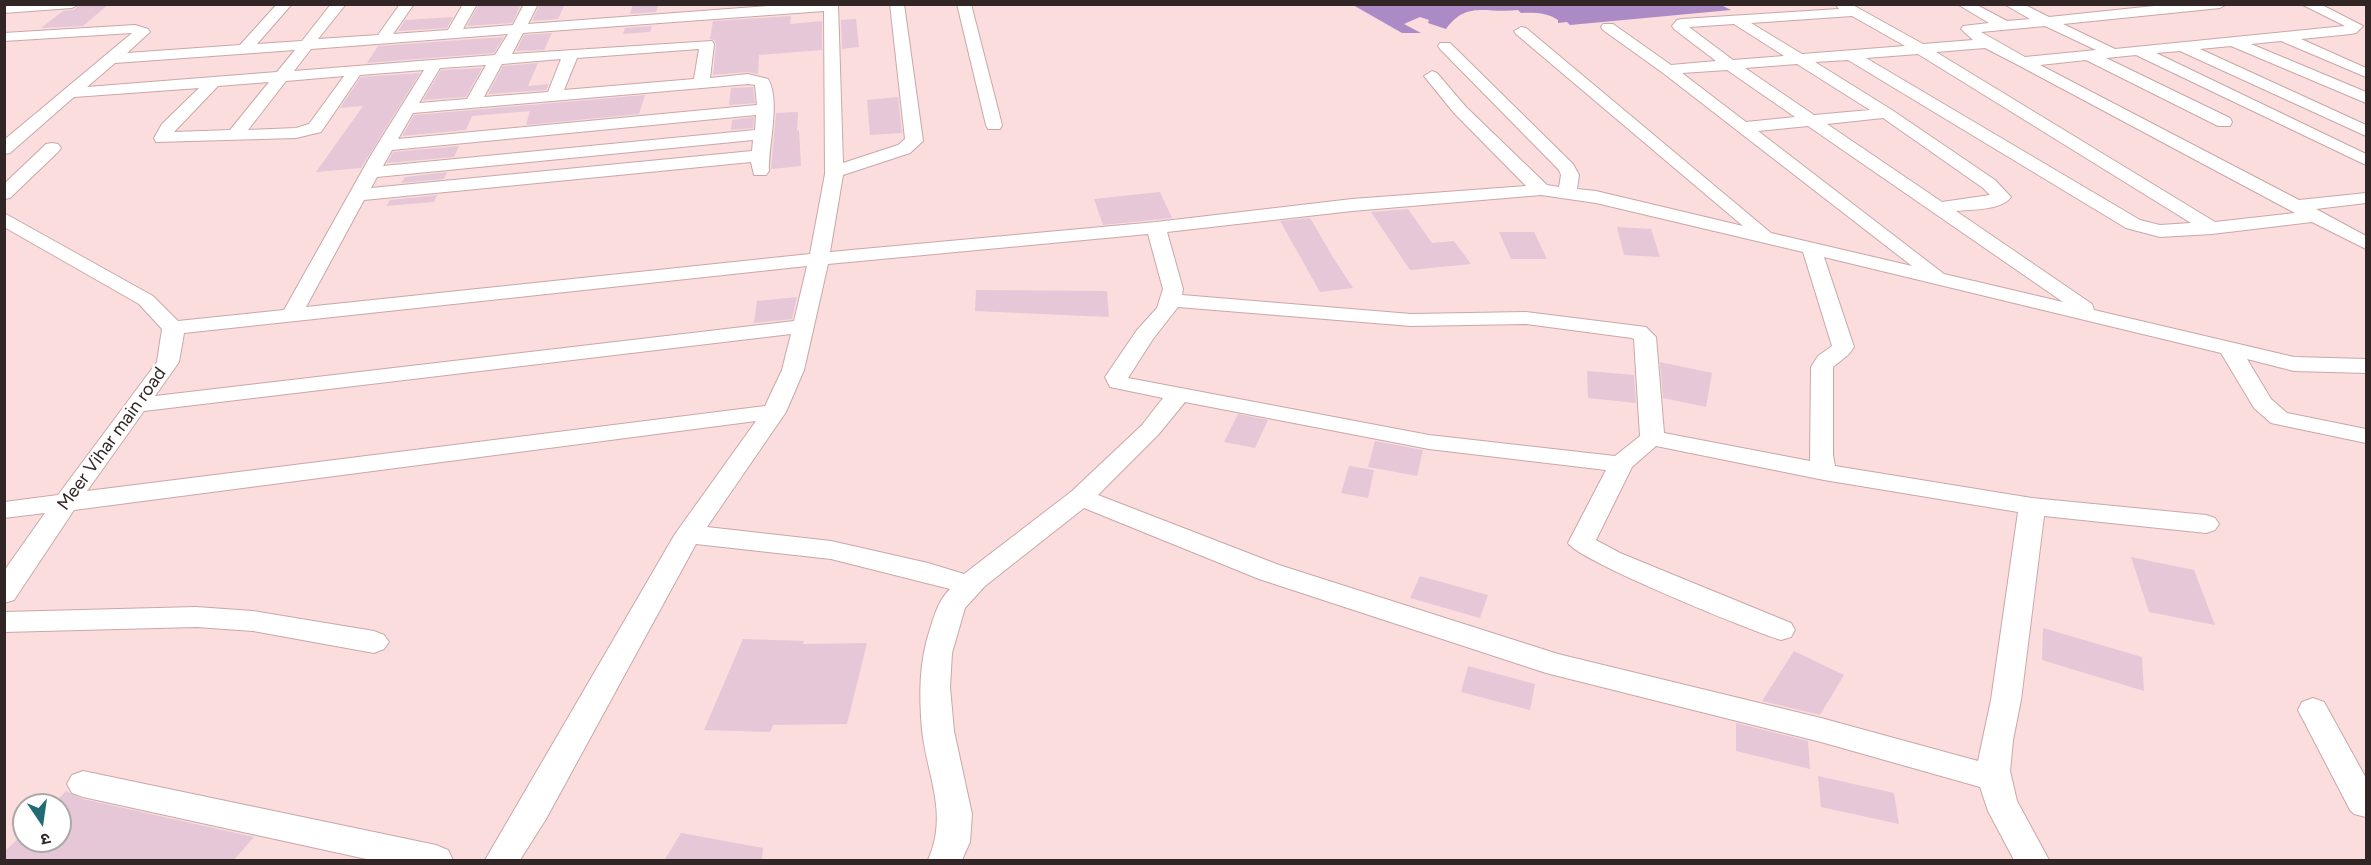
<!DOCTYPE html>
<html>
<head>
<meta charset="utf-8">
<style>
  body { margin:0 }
  #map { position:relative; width:2371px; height:865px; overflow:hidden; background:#fbdddd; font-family:Figtree,"Noto Sans Devanagari",sans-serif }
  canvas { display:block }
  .frame { position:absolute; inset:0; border:6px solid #322525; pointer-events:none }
  .north { position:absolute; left:12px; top:793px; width:60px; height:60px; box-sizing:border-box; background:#fff; border:2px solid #ada8a8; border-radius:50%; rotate:167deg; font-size:16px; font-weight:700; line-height:24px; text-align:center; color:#322525 }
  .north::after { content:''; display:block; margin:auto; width:21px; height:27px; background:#216c74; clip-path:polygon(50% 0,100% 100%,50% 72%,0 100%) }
</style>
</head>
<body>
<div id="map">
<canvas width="2371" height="865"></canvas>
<div class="frame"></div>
<div class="north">उ</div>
</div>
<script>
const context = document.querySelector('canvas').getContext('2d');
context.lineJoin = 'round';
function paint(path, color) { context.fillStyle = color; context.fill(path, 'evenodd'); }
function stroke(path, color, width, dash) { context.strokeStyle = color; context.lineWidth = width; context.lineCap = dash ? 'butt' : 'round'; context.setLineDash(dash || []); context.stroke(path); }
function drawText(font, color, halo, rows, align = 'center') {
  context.font = font + ' Figtree,sans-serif'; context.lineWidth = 5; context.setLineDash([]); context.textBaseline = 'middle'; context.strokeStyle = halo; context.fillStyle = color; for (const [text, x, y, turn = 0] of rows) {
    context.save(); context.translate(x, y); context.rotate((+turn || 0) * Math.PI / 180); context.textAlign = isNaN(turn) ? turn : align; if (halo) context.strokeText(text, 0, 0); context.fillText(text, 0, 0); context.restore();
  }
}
const water = new Path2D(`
  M1721,5L1731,10L1570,25L1567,22L1558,23V20C1549,13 1533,12 1521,13L1518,10C1486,14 1467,0 1446,29L1428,23L1429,20L1420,17L1404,24L1421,33H1402L1353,5Z`);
const building = new Path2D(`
  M81,4H109L83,26L41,28L63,11L73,10Z
  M479,4H521L512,23L467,26Z
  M540,4H565L558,19L532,21Z
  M633,4H659L656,12L630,14Z
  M791,16L790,24L822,21V50L759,55L758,74L748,72L713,75L716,44L714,40L710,39L713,21Z
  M453,17L447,28L398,31L405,20Z
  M856,19L859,47L842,49L841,20Z
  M652,26L650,32L623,34L625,28Z
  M552,33L544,50L516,51L524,35Z
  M504,37L494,53L367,63L378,46Z
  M538,63L528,86L549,84L546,90L488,94L503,66Z
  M482,68L466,97L423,100L441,70Z
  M420,73L361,168L316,172L363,106L340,108L361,77Z
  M753,87L755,103L729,105L731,88Z
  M645,95L639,114L526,125L530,111L472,116L466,130L402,136L414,115Z
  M898,97L902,133L870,135L867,100Z
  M798,112L797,131L799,130L801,166L771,169L776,113Z
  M754,117L753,128L731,130L732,120Z
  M459,146L454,157L387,163L393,152Z
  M447,172L444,179L401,183L405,177Z
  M1160,192L1172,218L1103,225L1094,199Z
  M437,195L434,202L386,206L390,200Z
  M1408,209L1432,243L1454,241L1471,264L1410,270L1371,212Z
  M1310,218L1334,259L1353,288L1320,292L1280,221Z
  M1617,227L1651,229L1660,257L1624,255Z
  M1499,232H1534L1547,259H1511Z
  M976,290L1107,291L1109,317L975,311Z
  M797,297L792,319L754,323L757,301Z
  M1660,362L1712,373L1706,407L1663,398Z
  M1587,371L1634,375L1636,403L1588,398Z
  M1238,414L1268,420L1255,448L1224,442Z
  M1375,441L1423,450L1417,476L1368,467Z
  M1349,466L1374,470L1368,498L1341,493Z
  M2131,557L2194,570L2215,625L2149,612Z
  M1420,576L1488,595L1480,618L1410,598Z
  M2043,628L2142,657L2144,691L2042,660Z
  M743,639L804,641L803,644L867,643L847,724L773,725L770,732L704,730Z
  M1794,651L1844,675L1820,715L1762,701Z
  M1468,666L1535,684L1530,710L1461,692Z
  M1736,723L1808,741L1810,769L1736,751Z
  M1818,776L1894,793L1899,824L1821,807Z
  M66,791L83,799L254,837L233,861H4V852L24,833V841H60V805H52Z
  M681,833L763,848L762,861H664Z`);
const minor = new Path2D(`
  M79,4L72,8L4,13V5Z
  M277,4H292L257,44L302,41L331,4H346L318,39L378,35L400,4H414L393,34L448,30L463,4H477L463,29L513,25L524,4H538L528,24L795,4H838L843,163L898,145L905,139L890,4H904L923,141L910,153L843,175L830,252L1156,222L1352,199L1526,186L1454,113L1424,76L1432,71L1437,73L1466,107L1547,185L1559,187L1561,175L1559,170L1440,49L1438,46L1440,43H1450L1573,164L1579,175L1577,189L1596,191L1743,226L1516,34L1514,31L1521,27L1526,28L1771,233L1912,266L1663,73L1603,30L1601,27L1603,24H1613L1671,65L1716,61L1674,29L1672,26L1677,20L1682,19L1839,9L1835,4H1851L1923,44L1973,40L1961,29L1963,26L1989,23L1957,4H1975L2007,21L2030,19L2004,4H2023L2049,17L2173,4H2227L2220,8L2063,24L2115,49L2345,26L2301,4H2320L2363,26L2356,33L2351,34L2301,39L2366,68V77L2281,41L2251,44L2366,92V103L2231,46L2200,49L2366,125V136L2180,51L2156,53L2366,154V165L2136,55L2106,58L2230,118L2232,122L2230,126H2218L2086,60L2040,65L2299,200L2366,193V203L2316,209L2366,236V249L2312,222L2212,234L2160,237L2126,228L1848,60L1815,62L1892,110L1995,180L2011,197C2001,211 1972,209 1956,211L2092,304L2094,310L2294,357L2366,359V373L2294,371L2247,359L2271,399L2287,413L2366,429V443L2271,423L2254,408L2221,353L1824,257L1854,347L1848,355L1833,367V455L1835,466L2032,498L2206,515L2215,518L2219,524L2215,530L2206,533L2044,516L2021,700L2013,740L2010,771L2017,801L2049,860H2014L1988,811L1980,787L1821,742L1546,673L1259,579L1084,508L985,586L965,608L952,653L950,687L954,731L972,814L970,842L962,860H928C949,814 927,776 922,730C919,695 919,662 930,629C935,614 938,601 950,589L831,559L696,544L546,819L520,860H485L675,534L756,421L74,510L14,600L4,603V571L45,513L4,518V502L58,495L157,362L162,329L139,304L4,227V213L153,296L178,321L284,310L371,155L424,70L360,75L321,132L296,138L156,142L154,138L162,124L199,88L74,97L10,153L4,154V140L132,33L4,41V33L135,25L148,29L150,32L127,53L240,45ZM824,11L825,174L810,254L306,307L364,200L751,162L754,175H766L769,171C768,145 781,101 768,79L748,74L710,78L714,44L712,41L512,54L523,33ZM1852,16L1905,46L1802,54L1751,23ZM1734,24L1784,56L1733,60L1689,27ZM2045,26L2096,50L2025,57L1981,32ZM508,34L495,55L294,71L311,49ZM1985,48L2018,65L2295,213L2215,222L1936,52ZM699,49L694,79L564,90L577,58ZM295,50L277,72L87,87L115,63ZM1918,54L2191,223L2160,225L2140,220L1866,58ZM561,59L548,92L484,97L502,64ZM1797,64L1870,110L1814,115L1745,68ZM486,65L467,99L419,103L440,68ZM1727,70L1795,117L1746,122L1682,73ZM344,76L309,124L296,128L248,130L286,81ZM269,82L230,130L174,132L218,86ZM748,84L755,85L757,105L398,139L413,113ZM756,115L755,130L383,166L392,150ZM1883,118L1983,188L1990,195L1942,202L1827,124ZM1808,126L2063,302L1944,274L1758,131ZM753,140L752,151L371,188L377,177ZM1541,195L1596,203L1803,252L1832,346L1818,356L1811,367L1810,461L1664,433L1656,337L1646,327L1526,312L1411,314L1182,295L1183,289L1167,232L1352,211ZM1148,234L1163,289L1157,308L1137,330L1105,377L1110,387L1163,398L1142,425L1072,491L964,574L928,563L831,541L707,527L786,412L804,370L828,264ZM807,266L794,321L155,396L179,362L184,333ZM1178,307L1411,326L1526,324L1632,338L1634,339L1640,436L1615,456L1429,435L1128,378L1153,339ZM791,334L782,370L765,406L87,491L144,411ZM1185,402L1429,449L1606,470L1568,543C1579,561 1751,631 1781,640L1791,637L1795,630L1791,623L1620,553L1596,540L1632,467L1656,446L1824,480L2018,512L1991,700L1978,761L1821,718L1558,654L1279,565L1098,495L1158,435Z
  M957,4H971L1002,125L1000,129H988L986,125Z
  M52,143L58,144L61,148L58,152L10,198L4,199V184L46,144Z
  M196,607L253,611L374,631L384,635L389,642L384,649L374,653L253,631L196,627L4,632V612Z
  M2313,698L2324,702L2366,778V817L2354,814L2350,810L2298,710L2302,702Z
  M83,771L436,845L448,850L453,860H371L83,797L72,793L67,784L72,775Z`);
const streetNames = [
  ["Meer Vihar main road",112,439,-54]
];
paint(water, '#ab8ac6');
paint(building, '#e5c7d8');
stroke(minor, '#caa7a7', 2);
paint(minor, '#fff');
drawText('18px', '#322525', '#fff', streetNames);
</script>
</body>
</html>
